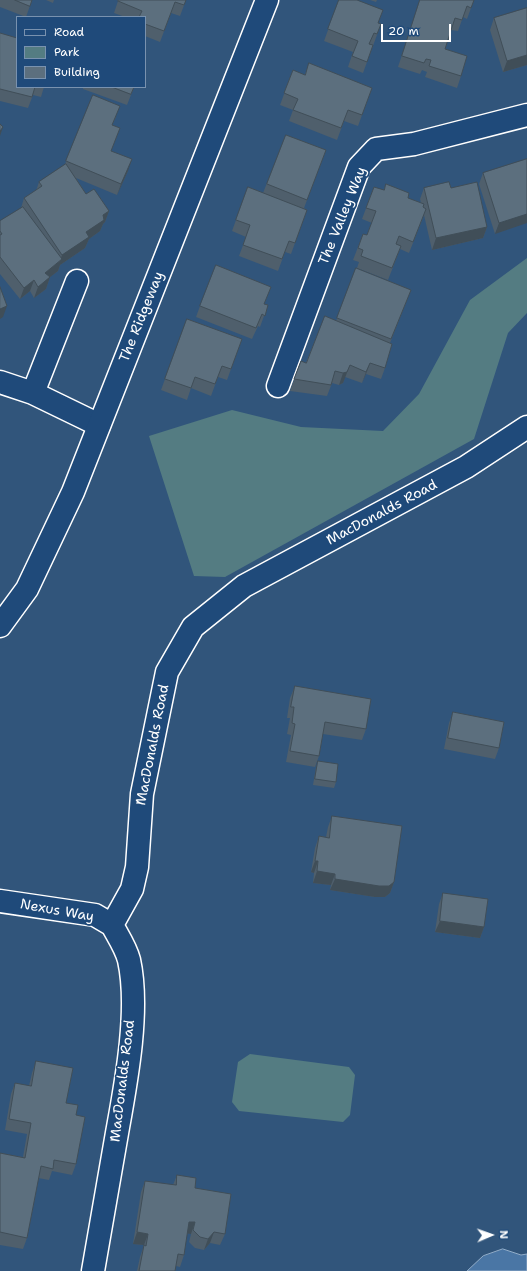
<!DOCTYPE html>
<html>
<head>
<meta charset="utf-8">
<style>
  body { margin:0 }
  #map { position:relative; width:527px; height:1271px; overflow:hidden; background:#31557b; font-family:"Shantell Sans",sans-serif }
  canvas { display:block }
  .legend { position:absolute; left:16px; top:16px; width:130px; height:72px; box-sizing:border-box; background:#1f4a7a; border:1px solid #7992af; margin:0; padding:5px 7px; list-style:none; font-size:12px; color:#fff }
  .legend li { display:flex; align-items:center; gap:8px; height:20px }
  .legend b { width:20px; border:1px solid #7992af }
  .north { position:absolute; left:471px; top:1215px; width:40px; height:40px; -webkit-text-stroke:3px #1f4a7a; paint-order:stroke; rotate:88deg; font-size:11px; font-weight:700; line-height:16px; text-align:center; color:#fff }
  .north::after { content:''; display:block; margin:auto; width:14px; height:18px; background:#fff; clip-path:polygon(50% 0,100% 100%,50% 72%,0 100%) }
  .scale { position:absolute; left:381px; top:24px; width:70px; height:18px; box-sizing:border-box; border:2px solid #fff; border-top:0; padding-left:5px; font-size:12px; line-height:14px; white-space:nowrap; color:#fff; -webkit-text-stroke:3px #1f4a7a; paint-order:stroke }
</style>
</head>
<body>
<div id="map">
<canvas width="527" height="1271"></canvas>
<ul class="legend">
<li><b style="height:5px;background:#1f4a7a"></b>Road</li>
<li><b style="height:11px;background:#547c82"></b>Park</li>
<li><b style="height:11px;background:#5c6f7e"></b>Building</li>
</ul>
<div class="north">N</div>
<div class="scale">20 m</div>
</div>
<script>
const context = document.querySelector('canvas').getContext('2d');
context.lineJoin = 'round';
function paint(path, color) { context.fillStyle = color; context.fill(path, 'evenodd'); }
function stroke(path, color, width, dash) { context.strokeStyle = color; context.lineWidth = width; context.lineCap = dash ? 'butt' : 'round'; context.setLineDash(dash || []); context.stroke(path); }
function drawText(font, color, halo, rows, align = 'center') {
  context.font = font + ' "Shantell Sans",sans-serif'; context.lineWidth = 3.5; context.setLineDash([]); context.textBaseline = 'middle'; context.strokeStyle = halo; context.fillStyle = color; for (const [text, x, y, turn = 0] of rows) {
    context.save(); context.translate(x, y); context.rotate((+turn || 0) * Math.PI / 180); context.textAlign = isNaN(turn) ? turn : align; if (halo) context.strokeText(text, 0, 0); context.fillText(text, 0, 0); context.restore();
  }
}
const green = new Path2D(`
  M527,258V313L508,333L474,439L225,577L194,576L149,436L232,410L301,427L383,431L419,394L470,300Z
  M250,1054L349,1067L355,1075L350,1115L343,1122L239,1111L232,1102L238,1062Z`);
const water = new Path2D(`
  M503,1249L521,1255L527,1254V1271H467L483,1256Z`);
const minor = new Path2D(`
  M0,382L33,393L99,425
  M278,386L359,167L376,149L414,144L527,115
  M33,393L77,281
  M0,901L95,915L112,925
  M112,925L132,889L137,867L142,794L167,672L193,627L244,586L466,467L527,427
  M93,1271C101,1225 109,1179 117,1133C126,1083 140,1010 129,960C126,948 118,936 112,925`);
const tertiary = new Path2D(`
  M0,626L27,589L73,492L267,0`);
const wall = new Path2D(`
  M0,0H32L26,17L0,7Z
  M46,0H54L53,3Z
  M117,0H186L180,16L171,13L160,42L145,36V37V17H125L114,13L118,1Z
  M339,0L381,24L363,73L348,67L353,52L324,41Z
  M370,0H377L376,2Z
  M420,0H474L467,19L463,17L458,31L451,30L445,49L461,76L457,88L425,77L427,72L422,70L420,74L398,67Z
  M527,8V65L503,72L490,30L494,18Z
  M0,33L17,87H44L41,97L33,95L28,108L0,101Z
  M293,70L305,75L372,88L358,126L344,121L337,140L289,121L293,110L280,105Z
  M83,87H134L127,105L83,89Z
  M93,95L116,117L112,125L120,128L111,151L128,171L117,195L76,178L86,194L109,211L105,222L103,224L100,231L89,239L85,248L60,265L58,271L50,277L46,289L34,298L30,291L20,299L0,274V221L21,208L24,198L36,191L39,182L65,164Z
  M286,135L326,150L304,208L307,210L291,254L285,252L278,271L239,256L246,237L232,231L248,187L263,193Z
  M527,159L495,234L479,184L483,173Z
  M374,187L408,198L421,203L420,199L424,188H451L487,227L483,238L432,250L424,215L409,253L400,249L388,280L357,268L359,262L353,260L363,234L367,235L372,223L362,219Z
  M356,268L411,290L390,343L385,368L381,379L366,374L362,383L345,377L343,383L339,385L332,383L327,396L290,391L301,361L306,363L336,321Z
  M264,304L268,305L260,327L258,326L252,339L196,317L200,306Z
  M187,319L242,339L227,380L218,377L211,396L191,388L187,400L161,390Z
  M295,686L366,729L362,740L323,734L319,756L315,767L286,762L291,735L287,734L290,718H287L290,698Z
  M453,712L499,748L495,759L444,749L449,723Z
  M318,761L336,782L334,788L313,785L316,767Z
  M332,816L394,882L390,893L385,897H375L330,890L331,885L313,883L314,873L311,872L315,848L319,836L326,837L328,827Z
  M443,893L484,927L480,938L435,932L439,904Z
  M36,1061L66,1103L76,1115V1164L72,1175L52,1171L49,1180L38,1178L27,1238L23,1249L0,1245V1153L23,1157L27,1134L5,1130L11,1094L15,1083L29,1086L32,1073Z
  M177,1175L195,1188L225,1234L220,1245L210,1243L204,1250L195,1248L189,1242L191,1234L187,1233L184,1255L180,1267L176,1266L175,1271H137L140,1257L144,1245L133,1244L141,1192L145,1181L173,1185Z`);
const shadedWall = new Path2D(`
  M527,55V65L503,72L507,61Z
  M3,127L0,136V131Z
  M132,159L128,171L117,195L121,184Z
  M109,211L105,222L103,224L100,231L89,239L85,248L60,265L58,271L41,284L45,273L60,261L62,255L103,215Z
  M527,214V223L495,234L499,223Z
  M487,227L483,238L432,250L436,238Z
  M50,277L46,289L34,298L38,287Z
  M34,280L30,291L20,299L24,288Z
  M7,306L3,317L0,319V309Z
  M370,363L366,374L362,383L366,372Z
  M350,365L343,383L339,385L343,373Z
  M315,861H318L314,873L311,872Z
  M317,871L335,874L331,885L313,883Z
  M335,879L394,882L390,893L385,897H375L330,890Z
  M440,921L484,927L480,938L435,932Z
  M189,1222H195L191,1234L185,1233Z
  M137,1232L148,1234L144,1245L133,1244Z
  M214,1232L210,1243L204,1250L208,1239Z`);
const building = new Path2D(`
  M15,0H32L30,6Z
  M119,0H186L184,5L175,2L164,31L145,24V17H139L142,11L118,1Z
  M339,0H357L383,10L378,23L381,24L377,34L374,33L369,44L373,45L367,62L352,56L358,41L328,29Z
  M420,0H474L471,8L467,6L462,20L455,18L445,49L467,56L461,76L429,66L431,60L426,59L424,63L402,56Z
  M527,8V55L507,61L494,18Z
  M0,33L17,38V87H35L32,97L0,89Z
  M309,63L372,88L362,115L348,110L341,128L293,110L298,99L284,93L293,70L305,75Z
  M112,87H134L131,94Z
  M93,95L120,106L112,125L120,128L111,151L132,159L121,184L66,161Z
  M0,124L3,127L0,131Z
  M286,135L326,150L307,200L267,184Z
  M527,159V214L499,223L483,173Z
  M66,164L86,194L94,189L109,211L103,215L104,220L86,232L89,237L62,255L24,198L42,186L39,182Z
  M449,182L451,188L477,182L487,227L436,238L424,188Z
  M386,184L409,193L408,198L424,204L423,207L426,209L413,242L399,236L396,244L401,246L392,268L361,256L363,250L358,248L363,234L367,235L376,211L366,208L374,187L384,190Z
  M248,187L307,210L295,243L289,241L282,259L243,245L250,225L236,220Z
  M23,207L62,259L45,273L50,277L38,287L34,280L24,288L0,257V235L2,234L0,231V221Z
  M216,265L271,287L264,304L268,305L265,316L262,314L256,328L200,306Z
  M356,268L411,290L391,339L337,318Z
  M0,287L7,306L0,309Z
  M325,316L392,344L385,368L370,363L366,372L350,365L347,372L343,373L335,371L331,385L294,379L301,361L306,363Z
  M187,319L242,339L231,369L222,366L215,384L195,377L191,388L165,379Z
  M295,686L371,699L366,729L325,722L319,756L290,751L295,724L292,723L294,707H291Z
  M453,712L504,722L499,748L448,738Z
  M318,761L338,764L336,782L315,779Z
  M332,816L402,826L394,882L389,886H379L335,879V874L317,871L318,861H315L319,836L329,838Z
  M443,893L488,899L484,927L440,921Z
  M36,1061L73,1068L66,1103L78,1105L76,1115L85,1117L76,1164L54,1160L53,1169L41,1166L27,1238L0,1232V1153L25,1158L31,1123L9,1119L15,1083L31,1086Z
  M177,1175L196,1178L195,1188L231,1194L225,1234L214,1232L208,1239L200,1237L193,1230L195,1222H189L184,1255L178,1254L175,1271H139L144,1245L146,1246L148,1234L137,1232L145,1181L176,1185Z`);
const streetNames = [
  ["The Valley Way",343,216,-68],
  ["The Ridgeway",142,317,-68],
  ["MacDonalds Road",382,513,-28],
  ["MacDonalds Road",153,745,-79],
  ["Nexus Way",57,911,10],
  ["MacDonalds Road",123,1081,-83]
];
paint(green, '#547c82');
paint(water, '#4a76a5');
stroke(water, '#92adc9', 1);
stroke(minor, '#fff', 25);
stroke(tertiary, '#fff', 25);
stroke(minor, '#1f4a7a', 22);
stroke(tertiary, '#1f4a7a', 22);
paint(wall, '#4f5f6c');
paint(shadedWall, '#404e58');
paint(building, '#5c6f7e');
stroke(building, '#404e58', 1);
drawText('14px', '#fff', '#1f4a7a', streetNames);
</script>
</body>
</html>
